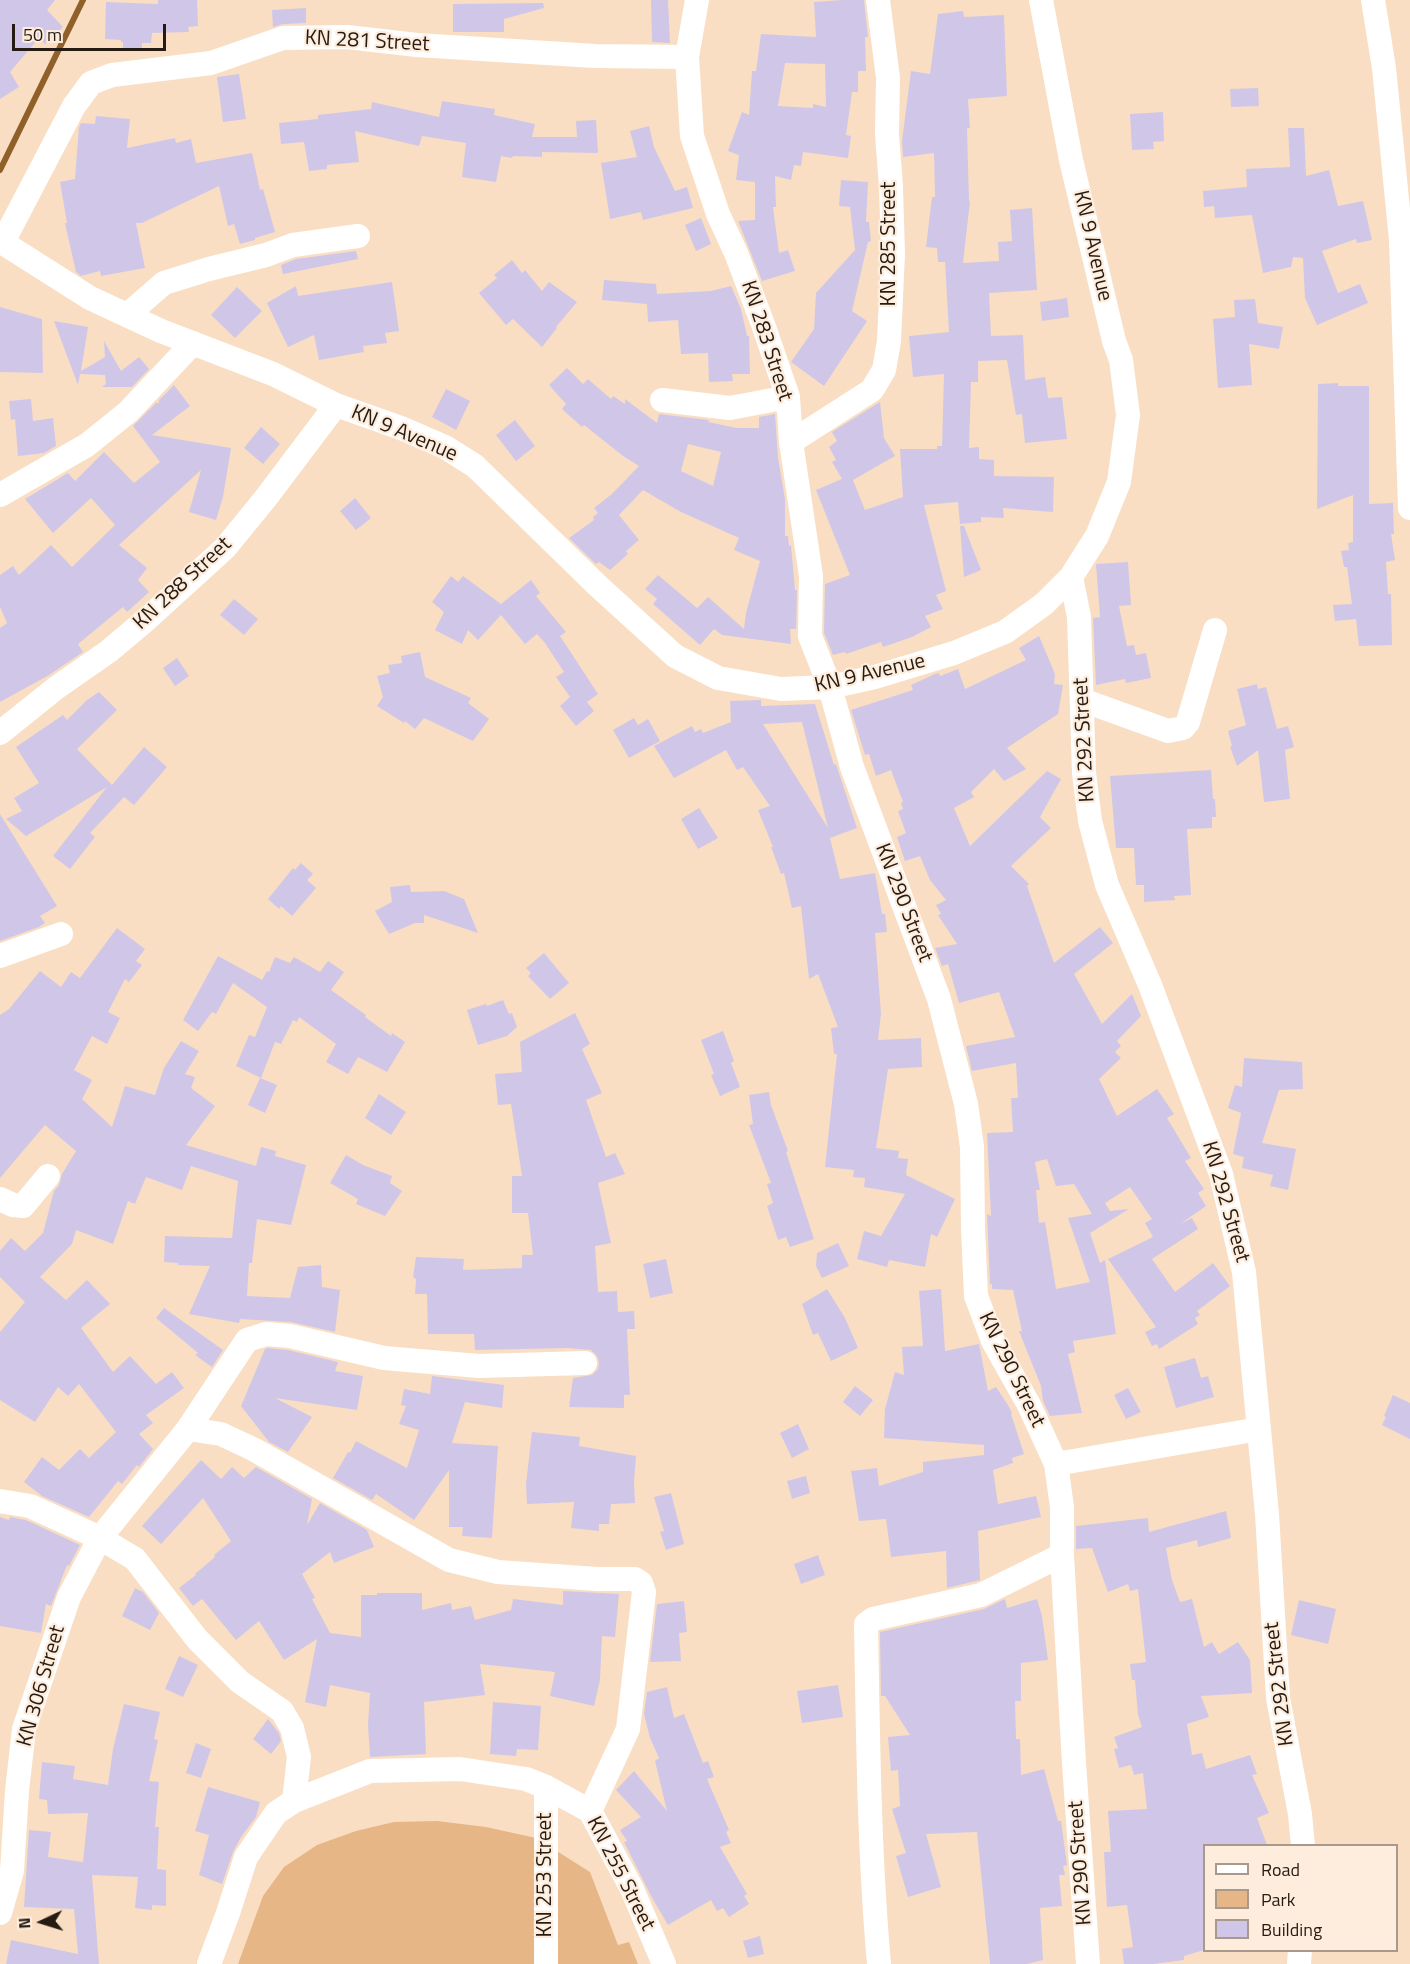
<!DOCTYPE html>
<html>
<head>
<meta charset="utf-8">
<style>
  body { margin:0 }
  #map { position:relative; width:1410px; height:1964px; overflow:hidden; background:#f9dec3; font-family:"Titillium Web",sans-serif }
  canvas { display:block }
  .legend { position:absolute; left:1203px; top:1844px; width:195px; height:108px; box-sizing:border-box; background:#feeddd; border:2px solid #a7998c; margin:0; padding:8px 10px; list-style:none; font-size:18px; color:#251b12 }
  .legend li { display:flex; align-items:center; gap:12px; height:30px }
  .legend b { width:30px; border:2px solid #a7998c }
  .north { position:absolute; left:12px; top:1892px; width:60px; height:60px; -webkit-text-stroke:4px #feeddd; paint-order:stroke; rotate:266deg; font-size:16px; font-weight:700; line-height:24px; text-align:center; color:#251b12 }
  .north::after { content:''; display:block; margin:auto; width:21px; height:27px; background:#251b12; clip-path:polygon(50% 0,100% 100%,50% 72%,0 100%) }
  .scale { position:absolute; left:12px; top:24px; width:154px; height:27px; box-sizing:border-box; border:3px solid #251b12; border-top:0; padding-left:8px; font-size:18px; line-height:21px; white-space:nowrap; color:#251b12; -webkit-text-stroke:4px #feeddd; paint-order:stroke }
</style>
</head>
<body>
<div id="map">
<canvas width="1410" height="1964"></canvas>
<ul class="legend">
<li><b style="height:8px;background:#fff"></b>Road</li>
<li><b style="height:16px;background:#e6b687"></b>Park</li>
<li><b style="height:16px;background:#d0c7e8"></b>Building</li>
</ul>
<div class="north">N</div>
<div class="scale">50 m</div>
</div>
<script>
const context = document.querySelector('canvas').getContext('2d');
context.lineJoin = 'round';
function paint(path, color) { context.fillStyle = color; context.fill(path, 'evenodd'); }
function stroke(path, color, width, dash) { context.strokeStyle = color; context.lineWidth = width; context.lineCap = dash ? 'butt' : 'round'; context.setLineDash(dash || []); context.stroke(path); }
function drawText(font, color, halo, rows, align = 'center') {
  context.font = font + ' "Titillium Web",sans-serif'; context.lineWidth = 4.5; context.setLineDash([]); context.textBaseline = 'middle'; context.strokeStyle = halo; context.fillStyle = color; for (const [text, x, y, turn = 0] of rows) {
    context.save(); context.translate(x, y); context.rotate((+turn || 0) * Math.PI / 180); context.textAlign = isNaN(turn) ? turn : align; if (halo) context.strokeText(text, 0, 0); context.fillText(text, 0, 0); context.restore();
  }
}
const green = new Path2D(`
  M437,1821L486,1827L536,1838L590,1872L618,1945L629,1942L638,1964H238L263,1896L284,1867L317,1845L356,1831L394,1822Z`);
const stream = new Path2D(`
  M0,170L83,0`);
const building = new Path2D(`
  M0,0H55L47,10L63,27L45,44L39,38L10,72L19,87L0,99Z
  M158,0H197L198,26L188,27L189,32L152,33L151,43H142V49H123V42H121V40L105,39L106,2L158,4Z
  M651,0H668L670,43L652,42Z
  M842,0H864L868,37H865L866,71H858V92H852L846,135L851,136L848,158L803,152L801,166L794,165L791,180L775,176L776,207H773L779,253L788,250L795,271L762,281L738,221L755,220V182L736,180L739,155L728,151L742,112L749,115L752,71H756L761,34L816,37L814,2ZM785,63L825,64L826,107L813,104V108L778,106Z
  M543,3L544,8L504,19V32H453V4Z
  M306,8V23L283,24L273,27L272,10Z
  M963,11L964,17L1004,15L1007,96L968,99L970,128H967L969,201H970L963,263L999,261L998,242L1012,241L1010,210L1032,208L1037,290L989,293L991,336L1023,335L1025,380L1045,377L1048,398L1062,397L1067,439L1025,443L1022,414L1016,415L1007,360L978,361V382H971L969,448L979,447V459L994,460V476L1054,477L1053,512L1003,508L1004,518L981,517V522L960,524L958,502L924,505L946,591L936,595L943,609L925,616L931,627L912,637L883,647L881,642L846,654L845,652L833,655L824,633L825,584L850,575L816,490L842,479L832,462L836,460L829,447L837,441L832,432L880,402L884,438L895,456L853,480L865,510L903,497L900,449H937V446H942L944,374L913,377L909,336L949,332L945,262H938L937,248L926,247L932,197H935L934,153L903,157L902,141L911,71L930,74L938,14Z
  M239,74L246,119L223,122L217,77Z
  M1258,88L1259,106L1231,107L1230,89Z
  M442,101L495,109L494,115L535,124L532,137H577L576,121L596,120L598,153L542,152V157L513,156L512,158L501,156L496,182L462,177L466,143L422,136L419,146L355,131L359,162L327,165V169L309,171L304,142L281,144L279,123L318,119V115L371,109L372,102L439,117Z
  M1163,112L1164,141L1153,142L1154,149L1132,150L1130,114Z
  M96,116L130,119L127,148L175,138L176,143L191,139L196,163L252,153L260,190L263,189L275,232L255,238V240L240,244L234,224L228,226L219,186L142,223H136L145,268L101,276L100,271L81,276L76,272L65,223H67L60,182L75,179L79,127L81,123L95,124Z
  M649,126L654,147L675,191L687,187L693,208L643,220L641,212L610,219L601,163L637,157L630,131Z
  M1288,128H1304L1306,176L1329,170L1338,206L1363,201L1372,240L1357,243L1356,239L1322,251L1338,293L1360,284L1368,303L1317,325L1305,298L1303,258L1293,257L1291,267L1263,273L1252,215L1215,218L1214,206L1204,207L1203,191L1247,187L1246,169L1290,167Z
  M841,180L868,182L866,222H869L871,241L868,242L852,311L867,321L824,386L791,362L814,329L816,293L855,250L850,207L839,206Z
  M701,218L711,244L696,251L685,225Z
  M356,251L358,259L283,274L281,265L296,259Z
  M512,260L522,273L525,270L542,291L549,282L577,302L556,327L557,328L542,347L513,319L506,325L479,293L497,278L494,275Z
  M604,280L656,284L657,294L711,291L731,286L741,309L747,336H749L750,374H732L733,381L709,382L708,353L681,354L678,320L648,322L647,304L602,300Z
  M392,282L399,331L385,333L387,343L363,346L364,352L319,360L314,335L288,347L267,303L296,286L298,296Z
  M237,287L262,311L235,338L211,315Z
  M1067,298L1069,317L1042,321L1040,302Z
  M1255,299L1258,323L1283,327L1279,349L1249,344L1252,385L1218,388L1213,319L1235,317L1234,300Z
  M0,307L42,319L43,373L0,372Z
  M54,321L88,327L81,371L105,357L104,341L121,371L139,357L149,369L132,387H102L106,384L105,375L80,374L78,385Z
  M567,368L583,384L588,379L611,399L613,396L625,404V399L657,423L659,414L709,420L708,422L737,428H759V417L775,414L778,458L785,499V536H788L789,546L791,545L795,590H797L796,629H790L791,644L722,635L714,629L700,645L653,604L657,599L645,589L658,575L697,608L708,597L744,629L746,613L760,561L734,550L739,538L681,512L643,490L619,515L639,540L626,551L628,554L610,570L599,562L596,564L569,538L594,520L593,517L598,513L594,508L612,494L639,466L623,456L584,425L582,427L562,409L566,404L549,385ZM688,444L721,452L713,486L681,471Z
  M1338,383V386H1369V504L1393,503L1394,534H1391L1395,560L1386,562L1388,594H1391L1392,645L1359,646L1356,619L1335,621L1333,605L1352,604L1347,567H1344L1341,551L1349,550L1348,543L1353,542V495L1317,509L1318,384Z
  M174,385L190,406L152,435L231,448L223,497L216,520L189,512L201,470L119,545L147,568L138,580L149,592L127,612L123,607L78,644L83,652L49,675L0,702V628L7,623L0,607V575L13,566L19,575L51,545L72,567L115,525L91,498L53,533L25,499L68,473L75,481L104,452L134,483L160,462L133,426L156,403H159V400Z
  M446,389L470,401L456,430L432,417Z
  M31,399L33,421L53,418L56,446L44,453L18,456L15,419L11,420L9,401Z
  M515,420L535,446L516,461L496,435Z
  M261,427L280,444L263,464L244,448Z
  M355,498L371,518L356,530L340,511Z
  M960,526H964L981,570L964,577Z
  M1128,562L1131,605L1119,606L1127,646L1134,645L1136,655L1146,653L1151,678L1126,683L1125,679L1096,685L1093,618L1100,617L1096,564Z
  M451,576L458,582L463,576L501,604L531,580L540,593L536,596L566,632L560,636L598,694L587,702L594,711L576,726L560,706L570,697L556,677L564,672L545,643L537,634L525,644L501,615L478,640L468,630L462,644L435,630L444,612L432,602Z
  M234,599L258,619L244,635L220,615Z
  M1039,636L1055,674L1054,684L1063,685L1058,714L1007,748L1026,769L1004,781L994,769L971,792L974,797L954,808L970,846L1047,771L1061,779L1040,817L1051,828L1011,866L1029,884L1027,886L1054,963L1100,927L1113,943L1074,974L1102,1024L1132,994L1141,1016L1117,1041L1121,1046L1115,1052L1121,1058L1099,1079L1117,1116L1157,1089L1174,1114L1167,1118L1191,1158L1185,1161L1204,1189L1198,1193L1206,1206L1180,1224L1192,1218L1198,1229L1152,1259L1175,1292L1213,1263L1230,1286L1197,1311L1200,1315L1195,1318L1198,1324L1159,1349L1157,1344L1152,1346L1145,1332L1156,1327L1108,1259L1153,1237L1145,1223L1152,1219L1130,1187L1105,1203L1110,1211L1129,1209L1090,1233L1100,1263L1105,1260L1116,1334L1073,1341L1075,1352L1068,1354L1082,1413L1050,1416L1043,1401L1041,1386L1019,1331H1022L1013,1290L992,1289V1284H990L987,1214L991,1216L987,1133L1013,1132L1011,1098H1018L1016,1063L972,1071L966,1046L1015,1037L999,992L959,1003L948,964L942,966L935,948L957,944L938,915L941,914L936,905L946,900L930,880L920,856L905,861L897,837L906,833L898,811L903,809L901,803L903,802L891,770L876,776L869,754L865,755L851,710L913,690L911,685L935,674L939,673L940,676L958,669L965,689L1026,660L1019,648ZM1047,1159L1056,1186L1074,1184L1092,1214L1068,1218L1090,1282L1056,1289L1045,1222L1039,1223L1036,1190H1040L1035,1162Z
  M420,652L425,677L471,698L468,703L489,719L473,741L424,718L415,729L405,721L404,723L377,706L383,697L377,676L390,673L388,665L402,663L401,656Z
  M177,658L189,676L175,686L163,668Z
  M1257,684L1258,689L1266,687L1277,729L1288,726L1294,747L1285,750L1290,799L1264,802L1258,750L1237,766L1230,747L1232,746L1228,731L1246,725L1237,689Z
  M99,692L117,710L77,749L112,785L144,747L167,767L134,805L124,797L109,813L90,833L95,837L70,869L53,856L107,787L26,836L6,819L22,811L14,798L39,783L16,747L63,715L67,720L87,700Z
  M761,700V706L815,704L834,765L836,764L857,828L830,838L840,879L875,873L882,914H885L887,932L875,933L881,1014L878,1040L921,1038L922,1067L888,1069L876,1148L899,1151L898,1158L908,1159L906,1175L955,1199L937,1237L931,1234L925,1267L889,1260L887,1267L857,1259L864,1231L881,1236L905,1194L864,1187L865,1178L853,1177L854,1170L825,1167L837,1054H834L831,1028L838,1027L818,974L809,979L801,906L792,908L784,873L781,874L771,847H773L758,810L770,806L743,767L737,770L726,750L674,778L654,746L692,726L695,732L701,729L703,733L731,722L730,701ZM802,722L828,828L763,724Z
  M634,718L638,725L648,719L660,741L629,758L613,730Z
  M1211,770L1213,799H1215L1216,817H1212V828L1187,829L1191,895L1174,896L1175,900L1144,902V885H1136L1134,848H1116L1110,776Z
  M699,808L718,838L698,849L681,819Z
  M0,814L57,906L40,916L45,923L39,927L0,941Z
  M301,863L313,874L307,880L316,888L292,916L281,906L279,909L268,899L293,868L295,870Z
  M410,885L411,892L444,891L464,899L478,933L424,915V923H415L389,934L375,911L392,902L390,887Z
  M117,928L145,949L136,961L142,965L129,982L125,979L108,1012L120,1018L107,1044L92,1036L74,1070L92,1080L82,1099L112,1127L125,1086L155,1095L164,1068L181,1041L199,1051L185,1074L195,1077L191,1088L215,1106L186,1145L256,1166L261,1147L276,1151L275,1156L306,1165L291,1225L257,1219L252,1263H249L247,1296L290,1298L298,1267L321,1265L322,1287L340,1290L335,1332L291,1322L240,1319L239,1323L189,1314L210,1266L178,1265V1263L164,1262L165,1236L232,1238L238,1181L191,1166L182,1190L146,1177L135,1204L128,1201L113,1244L76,1230L72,1244L40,1277L66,1300L87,1280L110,1304L81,1328L113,1372L130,1356L156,1384L172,1372L184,1388L146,1415L153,1423L139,1434L153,1449L139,1467L137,1465L122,1484L118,1481L89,1517L42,1496L24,1482L42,1457L59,1470L80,1449L89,1458L116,1432L79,1384L68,1396L58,1387L35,1422L0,1400V1332L25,1302L0,1277V1251L11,1238L25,1251L43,1233L54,1191L59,1185L62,1174L76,1151L45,1125L0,1178V1015L9,1009L40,971L61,987L71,972L80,978Z
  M544,953L569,983L550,999L528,976L531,973L526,968Z
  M218,956L262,980L267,971L269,972L275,957L290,963L294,957L320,972L328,961L344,972L331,990L366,1015L365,1017L391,1036L392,1033L405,1042L387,1072L358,1057L348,1074L326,1062L336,1044L299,1017L297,1022L293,1020L281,1044L275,1042L261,1078L236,1066L249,1035L255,1037L267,1007L233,983L216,1014L212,1012L198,1031L183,1020Z
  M503,1000L509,1014L512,1013L517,1027L507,1036L478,1045L467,1010L486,1004L487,1006Z
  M575,1013L590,1044L582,1049L602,1093L586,1100L606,1157L615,1153L625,1174L598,1183L611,1243L595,1246L598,1292L617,1291L618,1312L634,1311L635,1329H627L630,1395H624V1408L569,1407L573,1378L592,1375L598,1369L599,1363L597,1356L591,1350L568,1348L475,1350L474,1334H428L427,1294H415L416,1279L413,1277L416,1257L464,1259L463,1270L522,1268V1255H533L528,1213H512V1176H522L511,1104L498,1105L495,1074L522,1072L520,1042Z
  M723,1031L734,1061L731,1063L740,1087L720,1096L711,1075L714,1074L701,1040Z
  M1244,1058L1302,1062L1303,1089L1279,1090L1262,1143L1296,1149L1288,1190L1270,1186L1273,1175L1242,1168L1244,1157L1233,1154L1241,1113L1228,1108L1235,1085L1242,1087Z
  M260,1078L277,1085L265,1113L248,1105Z
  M769,1092L771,1105L788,1151L786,1152L814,1239L790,1247L786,1237L778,1240L767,1206L773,1203L767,1184L771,1183L749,1125L753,1124L749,1095Z
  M379,1094L406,1112L391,1135L365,1118Z
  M346,1155L363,1165L392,1176L390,1183L402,1191L385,1216L356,1204L358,1199L330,1183Z
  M838,1243L849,1266L822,1278L816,1266L817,1253Z
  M666,1259L673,1293L650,1298L643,1264Z
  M827,1289L845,1318L858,1348L831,1361L818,1333L813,1335L802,1304Z
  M941,1289L945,1351L979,1344L988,1391L996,1387L1008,1405L1012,1413L1011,1414L1024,1454L1012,1458L1013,1463L993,1470L998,1504L1036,1496L1041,1517L978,1531L980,1580L947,1588L946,1551L891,1557L886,1519L859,1521L851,1471L877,1468L879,1486L923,1472V1462L984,1455V1445L884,1438L885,1409L895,1372L904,1375L902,1347L923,1346L919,1291Z
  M164,1308L223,1350L212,1367L195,1355L198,1353L156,1318Z
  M268,1348L288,1350L338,1362L335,1371L363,1376L357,1410L275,1398L312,1417L288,1452L269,1442L241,1406L265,1349Z
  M1195,1358L1201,1378L1208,1376L1214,1397L1176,1408L1164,1367Z
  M432,1376L504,1385L502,1408L465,1402L452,1443L498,1446L492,1538L462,1536L463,1527H449V1470L414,1520L376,1494L372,1500L333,1478L348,1452L350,1453L356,1441L407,1468L419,1430L399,1424L406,1406L401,1405L404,1389L430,1394Z
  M855,1386L873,1400L860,1416L843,1402Z
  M1128,1388L1141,1412L1126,1419L1114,1395Z
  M1393,1395L1410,1403V1439L1382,1425L1386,1417L1384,1416Z
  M798,1424L809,1449L792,1458L780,1433Z
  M532,1432L580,1437L579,1446L636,1456L634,1481L635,1503L611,1504L609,1524H599V1531L571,1528L574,1502L527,1504L526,1484Z
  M201,1460L221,1479L232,1467L244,1478L256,1467L312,1499L307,1525L320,1503L367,1530L374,1547L334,1563L330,1552L302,1574L315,1598L312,1599L330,1633L361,1637V1595H377V1593H422V1610L451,1603L452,1610L471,1606L475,1620L511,1610L513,1599L563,1605V1591L619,1594L615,1637L602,1636L600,1680L594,1706L550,1696L555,1672L480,1664L485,1695L424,1702L426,1754L370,1757L368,1725L370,1693L330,1685L326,1707L305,1702L317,1639L284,1660L259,1621L236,1640L202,1599L193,1606L179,1588L196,1575L195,1574L215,1557L214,1555L231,1541L203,1498L161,1544L142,1526Z
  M806,1476L810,1493L792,1499L787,1481Z
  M671,1493L684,1544L666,1550L660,1532L664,1531L654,1497Z
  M1226,1511L1231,1538L1198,1547L1197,1540L1166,1548L1172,1580L1180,1602L1192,1599L1204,1647L1212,1642L1219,1654L1238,1642L1250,1660L1252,1693L1201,1696L1209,1717L1187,1724L1192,1755L1202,1753L1206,1769L1250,1755L1257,1774L1252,1775L1269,1813L1257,1818L1267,1845H1204V1950L1184,1956V1960L1153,1964H1124L1122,1949L1133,1947L1127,1905L1107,1907L1104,1852H1111L1108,1811L1147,1809L1143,1773L1134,1775L1131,1765L1119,1768L1114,1749L1118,1748L1114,1737L1142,1727L1138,1715L1135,1680H1132L1130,1664L1146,1662L1138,1589L1130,1591L1128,1584L1108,1592L1092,1548L1076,1549V1526L1148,1518L1149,1532Z
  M0,1517L9,1520L10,1517L26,1520L80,1545L69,1566L67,1565L51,1606L46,1604L41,1633L0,1626Z
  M818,1555L825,1575L801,1584L794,1564Z
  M135,1588L143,1592L159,1613L150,1630L122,1616Z
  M1005,1599L1007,1608L1037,1599L1042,1616L1048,1660L1021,1663V1701H1015L1016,1739H1020L1021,1775L1044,1769L1058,1821H1061L1067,1865L1063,1866L1065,1875H1059L1062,1906L1040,1908L1043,1960L1027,1964H990L977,1832L926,1834L941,1887L908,1897L896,1856L906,1853L892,1809L900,1806L898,1770L891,1771L888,1737L910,1735L885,1696H881L880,1632L984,1609Z
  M1299,1600L1336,1609L1328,1644L1291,1635Z
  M684,1601L687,1632L679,1633L681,1661L650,1662L657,1604Z
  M179,1656L198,1665L183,1697L165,1689Z
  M838,1685L843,1717L802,1723L797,1691Z
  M667,1687L674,1718L684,1714L703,1763L708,1761L714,1777L707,1779L729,1830L726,1832L731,1843L720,1847L747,1894L744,1896L749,1904L729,1917L723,1908L717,1911L711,1900L668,1925L651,1896L624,1842L627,1841L620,1830L641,1817L616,1790L634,1771L667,1811L655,1761L659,1758L650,1738L644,1714L647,1692Z
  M493,1702L541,1706L538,1750L517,1749L516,1756L490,1754Z
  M124,1704L160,1712L154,1739L158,1740L149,1781L159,1782L155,1827H159L157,1869L166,1870V1906L152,1905V1910L135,1908L138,1877L92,1875L99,1964H6L11,1940L78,1954L74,1909L24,1907L29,1830L51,1832L48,1857L83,1862L88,1813L48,1814L47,1800L39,1799L42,1762L75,1766L73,1779L108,1785L113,1749Z
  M268,1719L279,1733L281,1741L271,1754L253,1739Z
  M196,1743L211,1749L201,1778L186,1773Z
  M208,1787L260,1802L256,1817L241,1837L233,1852L222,1884L199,1875L209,1835L195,1831Z
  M760,1936L764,1954L748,1958L743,1941Z`);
const street = new Path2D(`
  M697,0L687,57L692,136L718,214L736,253L764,327L788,397L791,442L811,576L810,636L830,687L852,767L939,999L966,1104L972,1147L973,1228L976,1296L993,1341L1029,1405L1056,1464L1062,1507V1555L1074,1763L1088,1964
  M1373,0L1384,68L1401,240L1410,508
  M0,241L90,298L161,331L273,374L336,405L401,428L445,447L475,466L597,585L675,656L718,678L781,689L830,687L875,677L954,653L1005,632L1044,604L1071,577L1097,536L1119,482L1128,415L1121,360L1114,341L1071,160L1041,0
  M3,242L74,106L91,83L112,75L211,63L283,38L347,37L417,45L595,56L687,57
  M127,315L164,283L209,269L266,255L293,245L358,236
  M662,400L730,408L788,397
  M791,442L872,390L884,370L889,341L893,254L891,187L887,134L888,78L878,0
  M0,495L87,445L128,412L193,343
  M1071,577L1079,617L1084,773L1090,821L1107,885L1150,985L1221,1174L1244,1272L1267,1514L1278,1698L1300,1814L1303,1846
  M1082,700L1168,731L1183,728L1188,722L1215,630
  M0,733L56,688L109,651L147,619L225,548L265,499L336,405
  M0,956L61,934
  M0,1199L13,1205L23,1206L48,1176
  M188,1429L221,1434L253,1449L449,1560L498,1572L597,1579H635L641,1583L644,1592L628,1729L590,1811
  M1056,1464L1259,1429
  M0,1501L30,1506L100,1538L135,1559L197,1639L240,1682L282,1711L292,1728L299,1757L294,1801
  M546,1787V1964
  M0,1913L12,1871L17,1791L24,1729L69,1597L100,1538L188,1429L247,1340L266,1334L290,1336L384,1358L479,1366L585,1363
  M209,1964L228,1913L246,1857L276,1813L294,1801L370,1771L460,1769L526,1779L546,1787L590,1811L632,1889L664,1964
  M879,1964C869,1851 868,1737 866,1624L873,1619L981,1595L1062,1555
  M1299,1964L1300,1950`);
const streetNames = [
  ["KN 281 Street",367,42,3],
  ["KN 285 Street",890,244,-90],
  ["KN 9 Avenue",1092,246,77],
  ["KN 283 Street",766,341,72],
  ["KN 9 Avenue",404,434,23],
  ["KN 288 Street",183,584,-43],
  ["KN 9 Avenue",870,674,-13],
  ["KN 292 Street",1085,740,-93],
  ["KN 290 Street",903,903,69],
  ["KN 292 Street",1225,1202,74],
  ["KN 290 Street",1011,1370,64],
  ["KN 292 Street",1280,1684,-97],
  ["KN 306 Street",42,1686,-74],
  ["KN 290 Street",1081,1863,-94],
  ["KN 255 Street",620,1874,63],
  ["KN 253 Street",546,1875,-90]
];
paint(green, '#e6b687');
stroke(stream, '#8f6029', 6);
paint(building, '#d0c7e8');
stroke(street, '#fff', 24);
drawText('21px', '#251b12', '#feeddd', streetNames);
</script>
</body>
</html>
